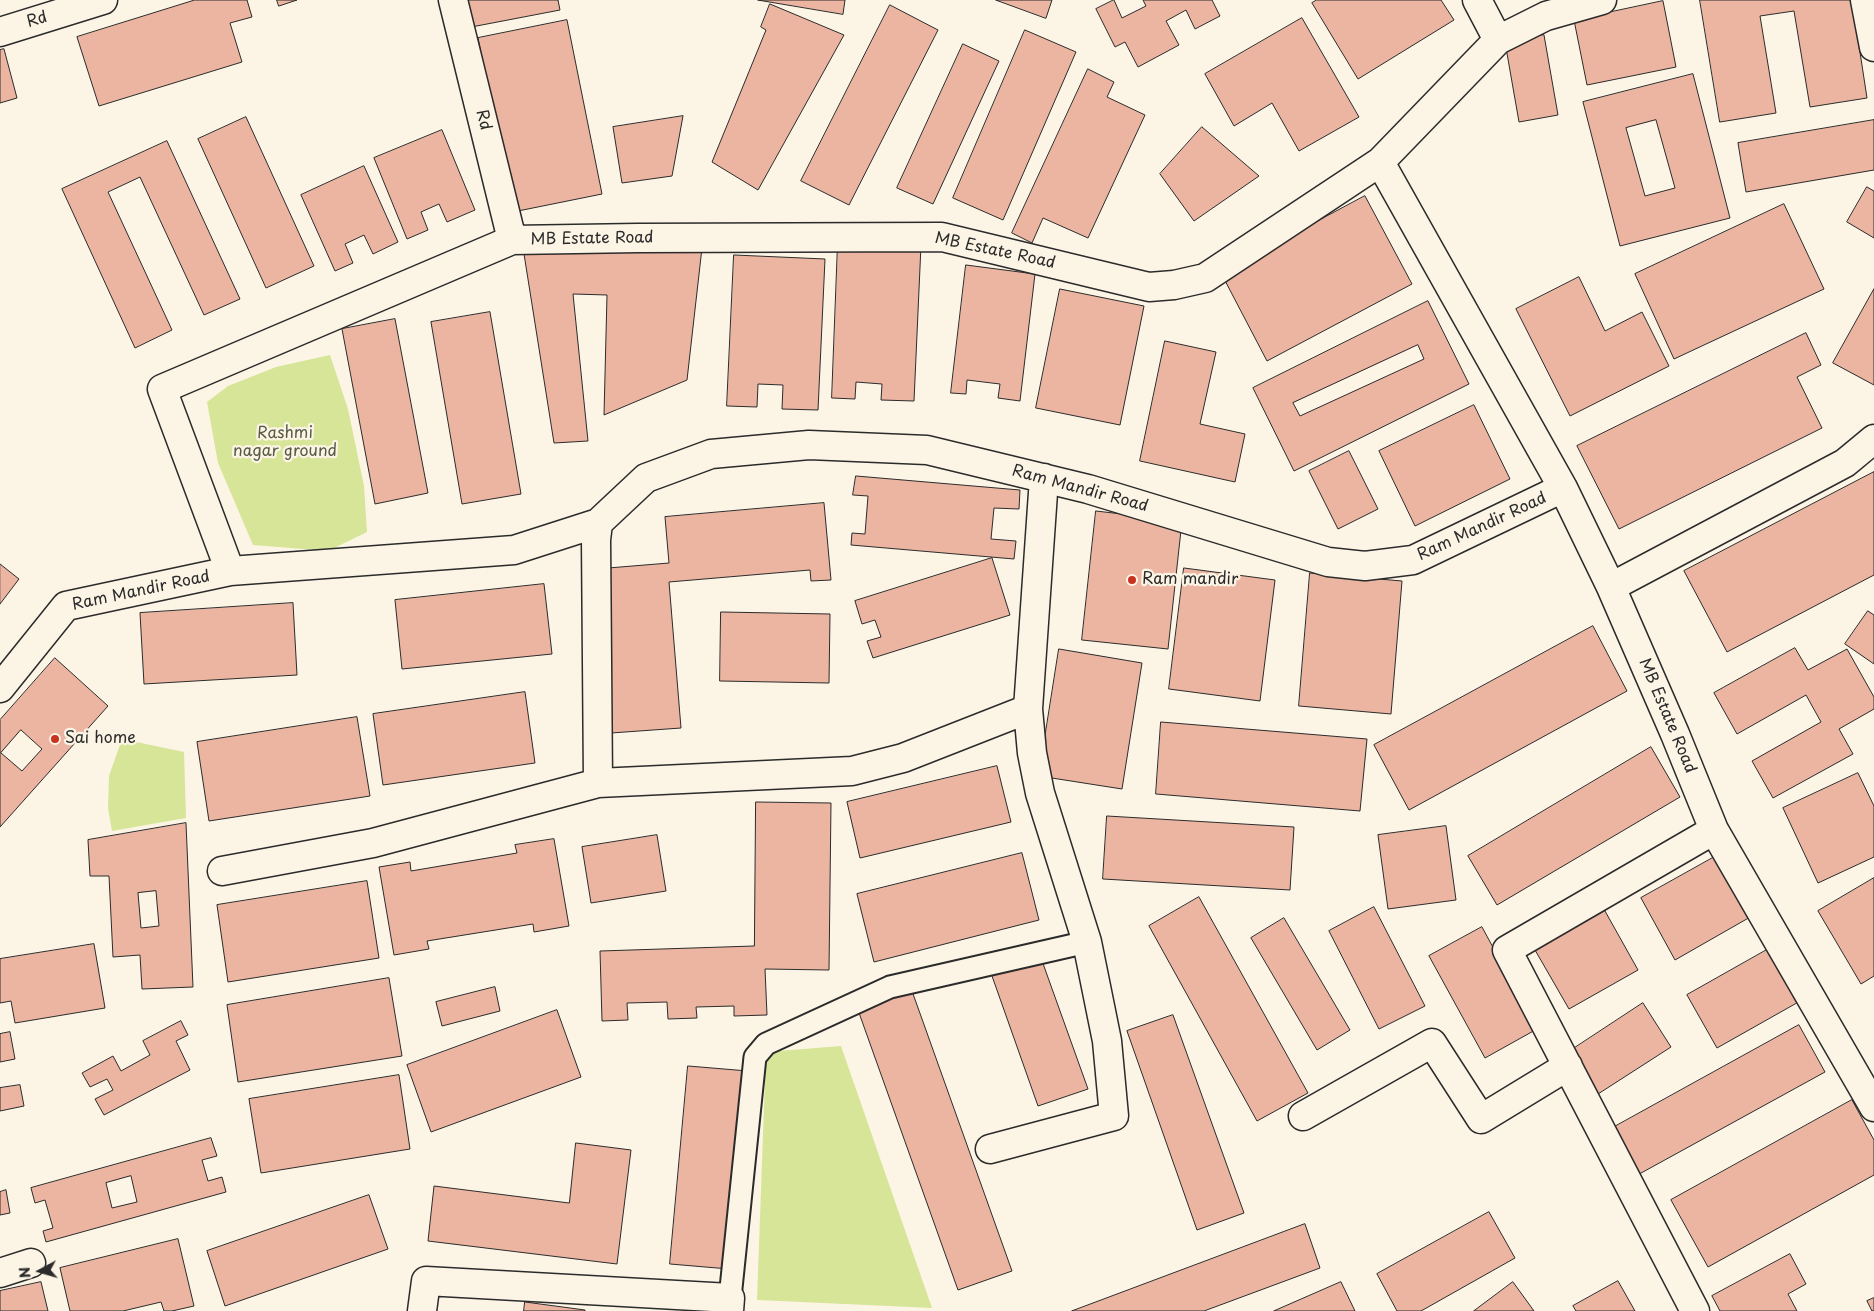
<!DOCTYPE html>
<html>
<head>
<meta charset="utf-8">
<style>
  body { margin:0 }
  #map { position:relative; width:1874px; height:1311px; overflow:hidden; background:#fcf5e5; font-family:"Playpen Sans",sans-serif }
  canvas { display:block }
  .north { position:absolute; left:15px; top:1246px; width:50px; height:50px; -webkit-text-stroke:4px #fcf5e5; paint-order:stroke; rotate:264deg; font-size:14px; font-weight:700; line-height:20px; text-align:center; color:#2b2b2b }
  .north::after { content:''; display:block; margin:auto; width:18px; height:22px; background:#2b2b2b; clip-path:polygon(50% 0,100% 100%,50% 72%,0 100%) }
</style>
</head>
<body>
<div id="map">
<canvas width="1874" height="1311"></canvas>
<div class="north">N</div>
</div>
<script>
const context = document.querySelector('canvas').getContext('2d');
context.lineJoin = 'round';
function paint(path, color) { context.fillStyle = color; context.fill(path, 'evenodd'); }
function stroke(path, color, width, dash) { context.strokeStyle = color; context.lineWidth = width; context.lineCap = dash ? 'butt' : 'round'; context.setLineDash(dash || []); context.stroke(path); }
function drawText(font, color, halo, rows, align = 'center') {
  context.font = font + ' "Playpen Sans",sans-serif'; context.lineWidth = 4.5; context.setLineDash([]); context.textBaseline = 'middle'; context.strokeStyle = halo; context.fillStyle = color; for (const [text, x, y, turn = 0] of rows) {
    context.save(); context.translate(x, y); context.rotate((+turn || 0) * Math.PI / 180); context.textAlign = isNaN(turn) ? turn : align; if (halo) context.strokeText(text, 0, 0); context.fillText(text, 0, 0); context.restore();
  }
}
const green = new Path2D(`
  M330,355L348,409L364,486L367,532L328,551L253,545L218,463L207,402L228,386L276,367Z
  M122,739L184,752L186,818L112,831L108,808L109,776Z
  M841,1046L932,1308L757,1300L766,1052Z`);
const building = new Path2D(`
  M195,0H247L252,17L230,23L242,62L99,106L77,37Z
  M277,0H297L279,6Z
  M455,0H558L560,10L461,29Z
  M758,0H845L843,14Z
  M996,0H1052L1046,18Z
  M1114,0L1122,18L1146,6L1143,0H1212L1220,16L1195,29L1186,10L1166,21L1179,45L1138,67L1125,42L1115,47L1096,9Z
  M1317,0H1441L1454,20L1358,79L1312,3Z
  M1700,0H1852L1867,98L1810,107L1794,11L1760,16L1776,113L1720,122Z
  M1663,1L1676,67L1587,85L1574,20Z
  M770,4L844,35L758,190L712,162L766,30L761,27Z
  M890,5L938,30L849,205L801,181Z
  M1302,18L1359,117L1299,151L1272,103L1234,126L1205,74Z
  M567,20L602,194L513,212L478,38Z
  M1025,30L1076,52L1003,220L953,198Z
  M1544,35L1558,115L1519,122L1505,42Z
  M963,44L999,61L933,204L897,188Z
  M4,49L17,98L0,103V50Z
  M1088,69L1114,82L1107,97L1145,115L1088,238L1043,218L1032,243L1012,233Z
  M1693,74L1730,218L1620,246L1583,102ZM1656,120L1675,188L1645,196L1626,128Z
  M683,116L672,176L622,183L613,127Z
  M246,117L314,266L266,288L198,139Z
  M1874,120V170L1746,192L1738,143Z
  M1202,127L1259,176L1194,221L1160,174Z
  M442,130L475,210L447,222L439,204L421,212L428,230L407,239L374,158Z
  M167,141L240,299L204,315L140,177L108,192L172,330L135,348L62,189Z
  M364,166L398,242L373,254L364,235L345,244L353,263L335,271L301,195Z
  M1867,187L1874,191V238L1847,222Z
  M1365,196L1412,284L1267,361L1221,273Z
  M1784,204L1824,289L1674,359L1635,274Z
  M838,242L921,245L914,401L881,400L882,384L856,382L855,399L832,398Z
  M702,248L687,380L604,415L607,295L573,294L588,441L554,443L524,254Z
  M734,255L825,259L818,410L782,409L783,385L758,384L757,407L727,406Z
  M966,265L1035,274L1020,401L998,398L1000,384L967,380L966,394L951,393Z
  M1579,277L1605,331L1642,312L1669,366L1570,416L1516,309Z
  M1060,289L1144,306L1120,425L1036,408Z
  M1874,289V385L1833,363Z
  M1428,301L1469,384L1294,471L1253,388ZM1418,345L1424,359L1300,416L1293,403Z
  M490,312L521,494L462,504L431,322Z
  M395,319L428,493L375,504L342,329Z
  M1806,333L1821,365L1797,377L1822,428L1619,529L1577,446Z
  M1165,341L1216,352L1200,424L1245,434L1235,482L1140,461Z
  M1474,405L1510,479L1415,526L1379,451Z
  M1349,451L1378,509L1338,529L1309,471Z
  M1874,472V575L1727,652L1684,571Z
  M856,476L1020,490L1019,509L994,508L991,539L1016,541L1014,559L851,545L852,533L865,534L868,496L853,495Z
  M824,503L831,580L811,581L810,570L669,582L681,728L611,733L596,569L669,563L665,517Z
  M1096,511L1182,521L1168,649L1082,640Z
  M992,558L1010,615L873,658L867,641L881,637L875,620L862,624L855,601Z
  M0,564L19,579L0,604Z
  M1184,568L1275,580L1260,701L1169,689Z
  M1310,573L1402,581L1391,714L1299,706Z
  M544,584L552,654L402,669L395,600Z
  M293,603L297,675L144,684L140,613Z
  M1868,611L1874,615V664L1845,644Z
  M721,612L830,614L829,683L720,681Z
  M1593,626L1627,691L1409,810L1374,745Z
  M1795,648L1808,670L1847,649L1874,697V709L1839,729L1853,754L1773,798L1752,761L1821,722L1806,695L1737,734L1714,693Z
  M1059,649L1142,663L1122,789L1039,776Z
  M55,658L108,706L0,827V720ZM21,730L42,749L22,771L1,753Z
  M525,692L535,763L383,785L373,714Z
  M357,717L370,796L209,821L197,742Z
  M1161,722L1367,739L1360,811L1156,794Z
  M1651,747L1680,797L1497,905L1468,856Z
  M997,766L1011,822L860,858L847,802Z
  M1858,773L1874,806V857L1818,883L1783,808Z
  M756,802L831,803L829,970L765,969L767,1015L734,1016V1006L696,1007L697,1018L668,1019L667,1002L627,1003L628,1020L602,1021L600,951L754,946Z
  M1107,816L1294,827L1290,890L1103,879Z
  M186,823L193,987L142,989L140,955L113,957L109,876H90L88,840ZM156,891L159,926L141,928L138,893Z
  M1446,826L1456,900L1388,909L1378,835Z
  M657,835L666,891L591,903L582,847Z
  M554,839L569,926L534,932L533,924L427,941L429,949L394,955L379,867L410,862L411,871L517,853L515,845Z
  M1022,853L1039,920L874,962L857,894Z
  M1718,855L1752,916L1675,960L1641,898Z
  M1874,878V976L1861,984L1818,911Z
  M367,881L379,958L228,982L217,905Z
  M1199,897L1308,1093L1257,1121L1149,926Z
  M1374,907L1425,1006L1379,1029L1329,931Z
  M1605,911L1638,970L1569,1009L1535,950Z
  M1284,918L1350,1030L1317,1050L1251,938Z
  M1482,927L1537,1029L1485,1058L1429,956Z
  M94,944L105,1008L15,1023L11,1001L0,1003V959Z
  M1772,947L1802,1000L1717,1048L1687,995Z
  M1041,958L1088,1089L1038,1106L992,976Z
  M389,978L402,1056L238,1082L227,1005Z
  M495,987L500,1011L442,1026L436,1002Z
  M912,991L1012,1271L958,1290L858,1010Z
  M1643,1003L1671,1047L1598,1094L1570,1051Z
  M557,1010L581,1077L431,1132L407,1065Z
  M1173,1015L1244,1213L1197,1230L1127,1031Z
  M181,1021L188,1035L176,1041L190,1070L104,1115L95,1099L113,1090L107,1079L90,1087L82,1073L113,1056L121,1071L150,1055L143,1041Z
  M1799,1025L1825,1072L1632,1178L1607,1131Z
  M10,1032L15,1059L0,1062V1034Z
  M688,1066L748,1071L729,1269L670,1264Z
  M399,1075L410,1149L261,1173L249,1099Z
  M20,1085L24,1106L0,1111V1088Z
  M1852,1100L1874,1140V1175L1708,1267L1671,1200Z
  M211,1138L217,1156L202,1160L208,1181L222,1177L226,1192L46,1242L43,1231L53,1228L45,1200L35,1203L31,1188ZM131,1176L137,1202L112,1208L106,1183Z
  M576,1143L631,1150L617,1264L428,1241L434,1186L569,1203Z
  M6,1190L10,1213L0,1215V1192Z
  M369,1195L388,1249L225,1306L207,1251Z
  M1489,1212L1515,1258L1421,1311H1397L1377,1274Z
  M1305,1224L1320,1268L1204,1311H1072Z
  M178,1239L194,1306L172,1311H164L161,1302L123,1311H70L60,1268Z
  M1790,1254L1806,1284L1788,1294L1797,1311H1720L1712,1296Z
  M1618,1281L1635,1311H1576L1573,1306Z
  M41,1282L48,1311H0V1291Z
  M1341,1282L1355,1311H1274Z
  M1513,1282L1534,1311H1474Z
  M1874,1298V1311H1872L1867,1301Z
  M525,1302L585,1310V1311H524Z`);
const pedestrian = new Path2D(`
  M730,1298L755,1057L766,1044L890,987L1087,942`);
const minor = new Path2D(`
  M453,0L512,240
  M1477,0L1498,40
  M1865,0L1874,47
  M0,32L103,0
  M1380,162L1563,488L1611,587L1675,734L1714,830L1874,1107
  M598,523L596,540L598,783
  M230,571L162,389L512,240L638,238L942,237L1149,287L1174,285L1205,278L1380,162L1498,40L1546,16L1602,0
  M1611,587L1845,463L1874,439
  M0,688L66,606L230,571L514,550L598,523L646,478L711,454L809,445L927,450L1088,489L1328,562L1365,566L1413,560L1563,488
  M222,871L373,843L598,783L852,771L903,758L1028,709
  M1303,1116L1432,1043L1481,1119L1568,1066
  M990,1149L1114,1116L1107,1041L1087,942L1040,793L1032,753L1028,709L1044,478
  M0,1273L31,1263
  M422,1311L426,1281L730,1298L729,1311
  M1695,1311L1507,950L1714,830`);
const markers = [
  [1132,580,5,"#c8321e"],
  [55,739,5,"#c8321e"]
];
const streetNames = [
  ["Rd",37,20,-17],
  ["Rd",483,120,76],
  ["MB Estate Road",592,239,-1],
  ["MB Estate Road",995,251,12],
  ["Ram Mandir Road",1080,489,15],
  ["Ram Mandir Road",1482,527,-25],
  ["Ram Mandir Road",141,591,-12],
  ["MB Estate Road",1667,716,67]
];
const parkNames = [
  ["Rashmi",285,434],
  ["nagar ground",285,452]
];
const poiNames = [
  ["Ram mandir",1142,580],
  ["Sai home",65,739]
];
paint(green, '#d7e598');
paint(building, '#ecb5a1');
stroke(building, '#2b2b2b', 1);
stroke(pedestrian, '#2b2b2b', 25);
stroke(minor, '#2b2b2b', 31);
stroke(pedestrian, '#fcf5e5', 21);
stroke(minor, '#fcf5e5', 28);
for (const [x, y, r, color] of markers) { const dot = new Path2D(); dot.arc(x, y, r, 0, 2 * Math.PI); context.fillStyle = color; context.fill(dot); stroke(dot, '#fcf5e5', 2); }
drawText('16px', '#2b2b2b', '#fcf5e5', streetNames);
drawText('16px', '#565a46', '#fcf5e5', parkNames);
drawText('16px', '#2b2b2b', '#fcf5e5', poiNames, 'left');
</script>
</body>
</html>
